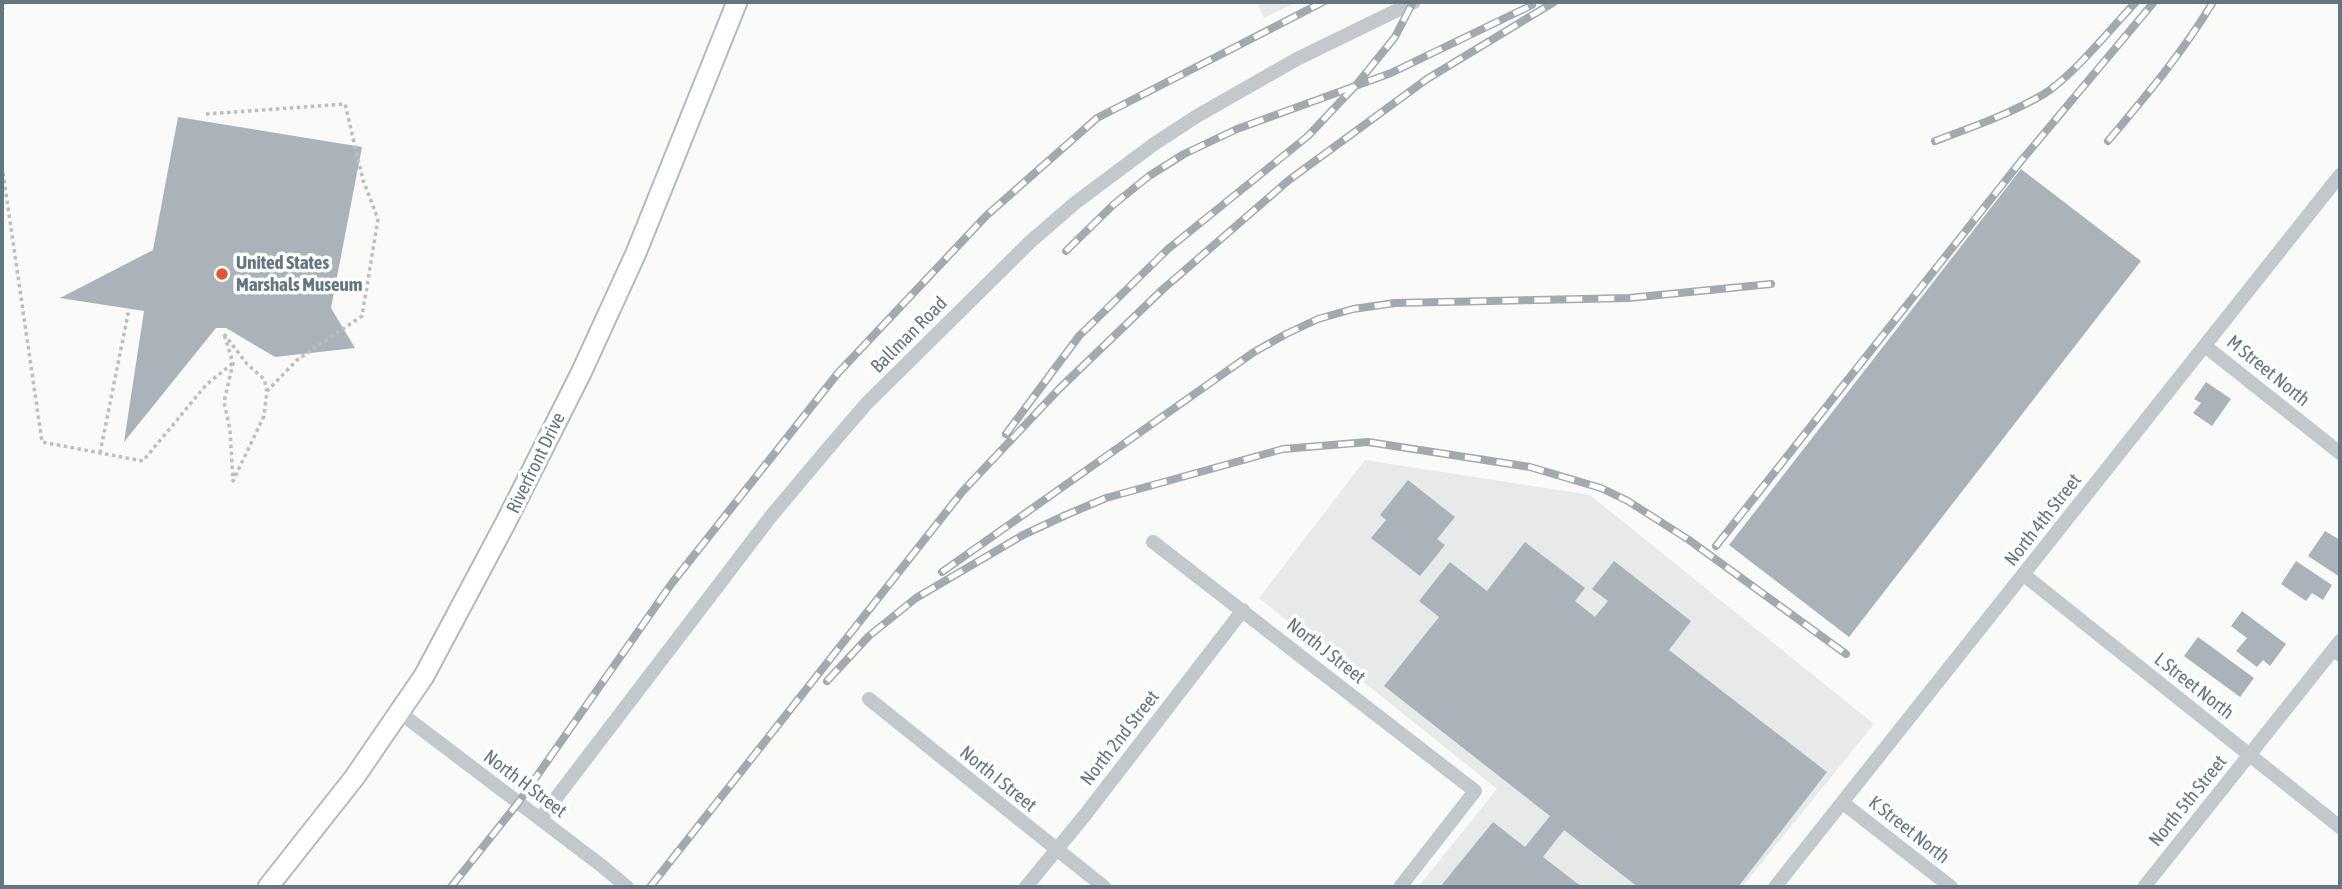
<!DOCTYPE html>
<html>
<head>
<meta charset="utf-8">
<style>
  body { margin:0 }
  #map { position:relative; width:2342px; height:889px; overflow:hidden; background:#fafaf8; font-family:"Asap Condensed",sans-serif }
  canvas { display:block }
  .frame { position:absolute; inset:0; border:4px solid #657683; pointer-events:none }
</style>
</head>
<body>
<div id="map">
<canvas width="2342" height="889"></canvas>
<div class="frame"></div>
</div>
<script>
const context = document.querySelector('canvas').getContext('2d');
context.lineJoin = 'round';
function paint(path, color) { context.fillStyle = color; context.fill(path, 'evenodd'); }
function stroke(path, color, width, dash) { context.strokeStyle = color; context.lineWidth = width; context.lineCap = dash ? 'butt' : 'round'; context.setLineDash(dash || []); context.stroke(path); }
function drawText(font, color, halo, rows, align = 'center') {
  context.font = font + ' "Asap Condensed",sans-serif'; context.lineWidth = 7; context.setLineDash([]); context.textBaseline = 'middle'; context.strokeStyle = halo; context.fillStyle = color; for (const [text, x, y, turn = 0] of rows) {
    context.save(); context.translate(x, y); context.rotate((+turn || 0) * Math.PI / 180); context.textAlign = isNaN(turn) ? turn : align; if (halo) context.strokeText(text, 0, 0); context.fillText(text, 0, 0); context.restore();
  }
}
const built = new Path2D(`
  M1257,2H1297L1264,18Z
  M1365,460L1590,495L1874,724L1742,887H1418L1497,789L1259,598Z`);
const building = new Path2D(`
  M178,117L362,147L331,308L355,348L275,357L226,328H216L124,442L144,311L60,298L153,250Z
  M2021,169L2141,261L1849,637L1729,545Z
  M2206,382L2231,399L2212,426L2193,413L2201,403L2194,399Z
  M1408,480L1455,517L1437,539L1445,545L1420,576L1371,538L1386,520L1380,515Z
  M2325,531L2340,540V577L2308,556Z
  M1525,542L1585,588L1575,601L1595,617L1608,601L1592,589L1614,561L1691,621L1669,650L1827,772L1738,887H1638L1564,830L1543,857L1582,887H1440L1493,822L1525,847L1550,816L1384,686L1439,617L1419,601L1450,562L1487,591Z
  M2296,561L2332,585L2323,600L2312,593L2306,601L2281,584Z
  M2242,611L2286,644L2270,666L2263,660L2257,667L2236,651L2247,638L2231,626Z
  M2198,637L2254,678L2240,697L2184,656Z`);
const path = new Path2D(`
  M2,11L5,2
  M206,114L345,104L363,180L378,219L362,316L297,360L267,391
  M2,166L42,442L143,461L206,385L233,363
  M224,334L247,364L264,379L267,391L264,416L233,481L230,430L224,402L233,363Z
  M100,453L129,309`);
const lane = new Path2D(`
  M2331,652L2340,659`);
const street = new Path2D(`
  M2205,346L2340,453
  M1153,542L1475,791L1400,887
  M2024,575L2340,827
  M869,699L1104,887
  M399,712L602,866L627,887
  M1843,803L1951,887
  M540,819L772,515L830,446L867,403L1030,242L1075,203L1154,144L1197,116L1297,59L1414,2
  M1026,887L1085,815L1243,610
  M1775,887L2340,175
  M2144,887L2340,641`);
const secondary = new Path2D(`
  M268,887L354,778L424,676L506,522L581,373L636,253L737,2`);
const rail = new Path2D(`
  M1935,141C1972,127 2010,114 2044,94C2074,75 2111,28 2136,2
  M2108,141C2146,96 2183,52 2213,2
  M1066,251L1113,205L1149,176L1184,154L1237,129L1391,73L1532,5
  M1006,434L1079,336L1168,249L1308,136L1357,84L1395,37L1413,2
  M1716,546L2021,161L2154,2
  M942,572L1254,352L1286,334L1318,319L1353,309L1395,303L1629,298L1771,284
  M827,681L869,636L916,598L1023,535L1066,515L1106,498L1283,449L1368,442L1530,467L1601,488L1628,501L1689,540L1846,654
  M451,887L518,803L672,583L838,373L986,216L1097,118L1323,2
  M650,887L962,492L1059,389L1162,290L1289,180L1427,79L1554,2`);
const markers = [
  [222,274,7,"#e4572e"]
];
const poiNames = [
  ["United States",236,263],
  ["Marshals Museum",236,285]
];
const streetNames = [
  ["Ballman Road",909,335,-45],
  ["M Street North",2268,371,39],
  ["Riverfront Drive",536,463,-64],
  ["North 4th Street",2043,520,-52],
  ["North J Street",1326,651,38],
  ["L Street North",2194,686,38],
  ["North 2nd Street",1120,738,-52],
  ["North I Street",998,779,39],
  ["North H Street",525,784,37],
  ["North 5th Street",2188,801,-51],
  ["K Street North",1909,830,38]
];
paint(built, '#e8e9e9');
paint(building, '#aab3b9');
stroke(secondary, '#b3babf', 23);
stroke(path, '#bbbfc2', 3.5, [3.5, 3.5]);
stroke(lane, '#c3c8cc', 7);
stroke(street, '#c3c8cc', 14);
stroke(secondary, '#fff', 19);
stroke(rail, '#a2aab0', 8);
stroke(rail, '#fff', 5, [16]);
for (const [x, y, r, color] of markers) { const dot = new Path2D(); dot.arc(x, y, r, 0, 2 * Math.PI); context.fillStyle = color; context.fill(dot); stroke(dot, '#fff', 2.5); }
drawText('bold 19px', '#657683', '#fff', poiNames, 'left');
drawText('19px', '#657683', '#fff', streetNames);
</script>
</body>
</html>
